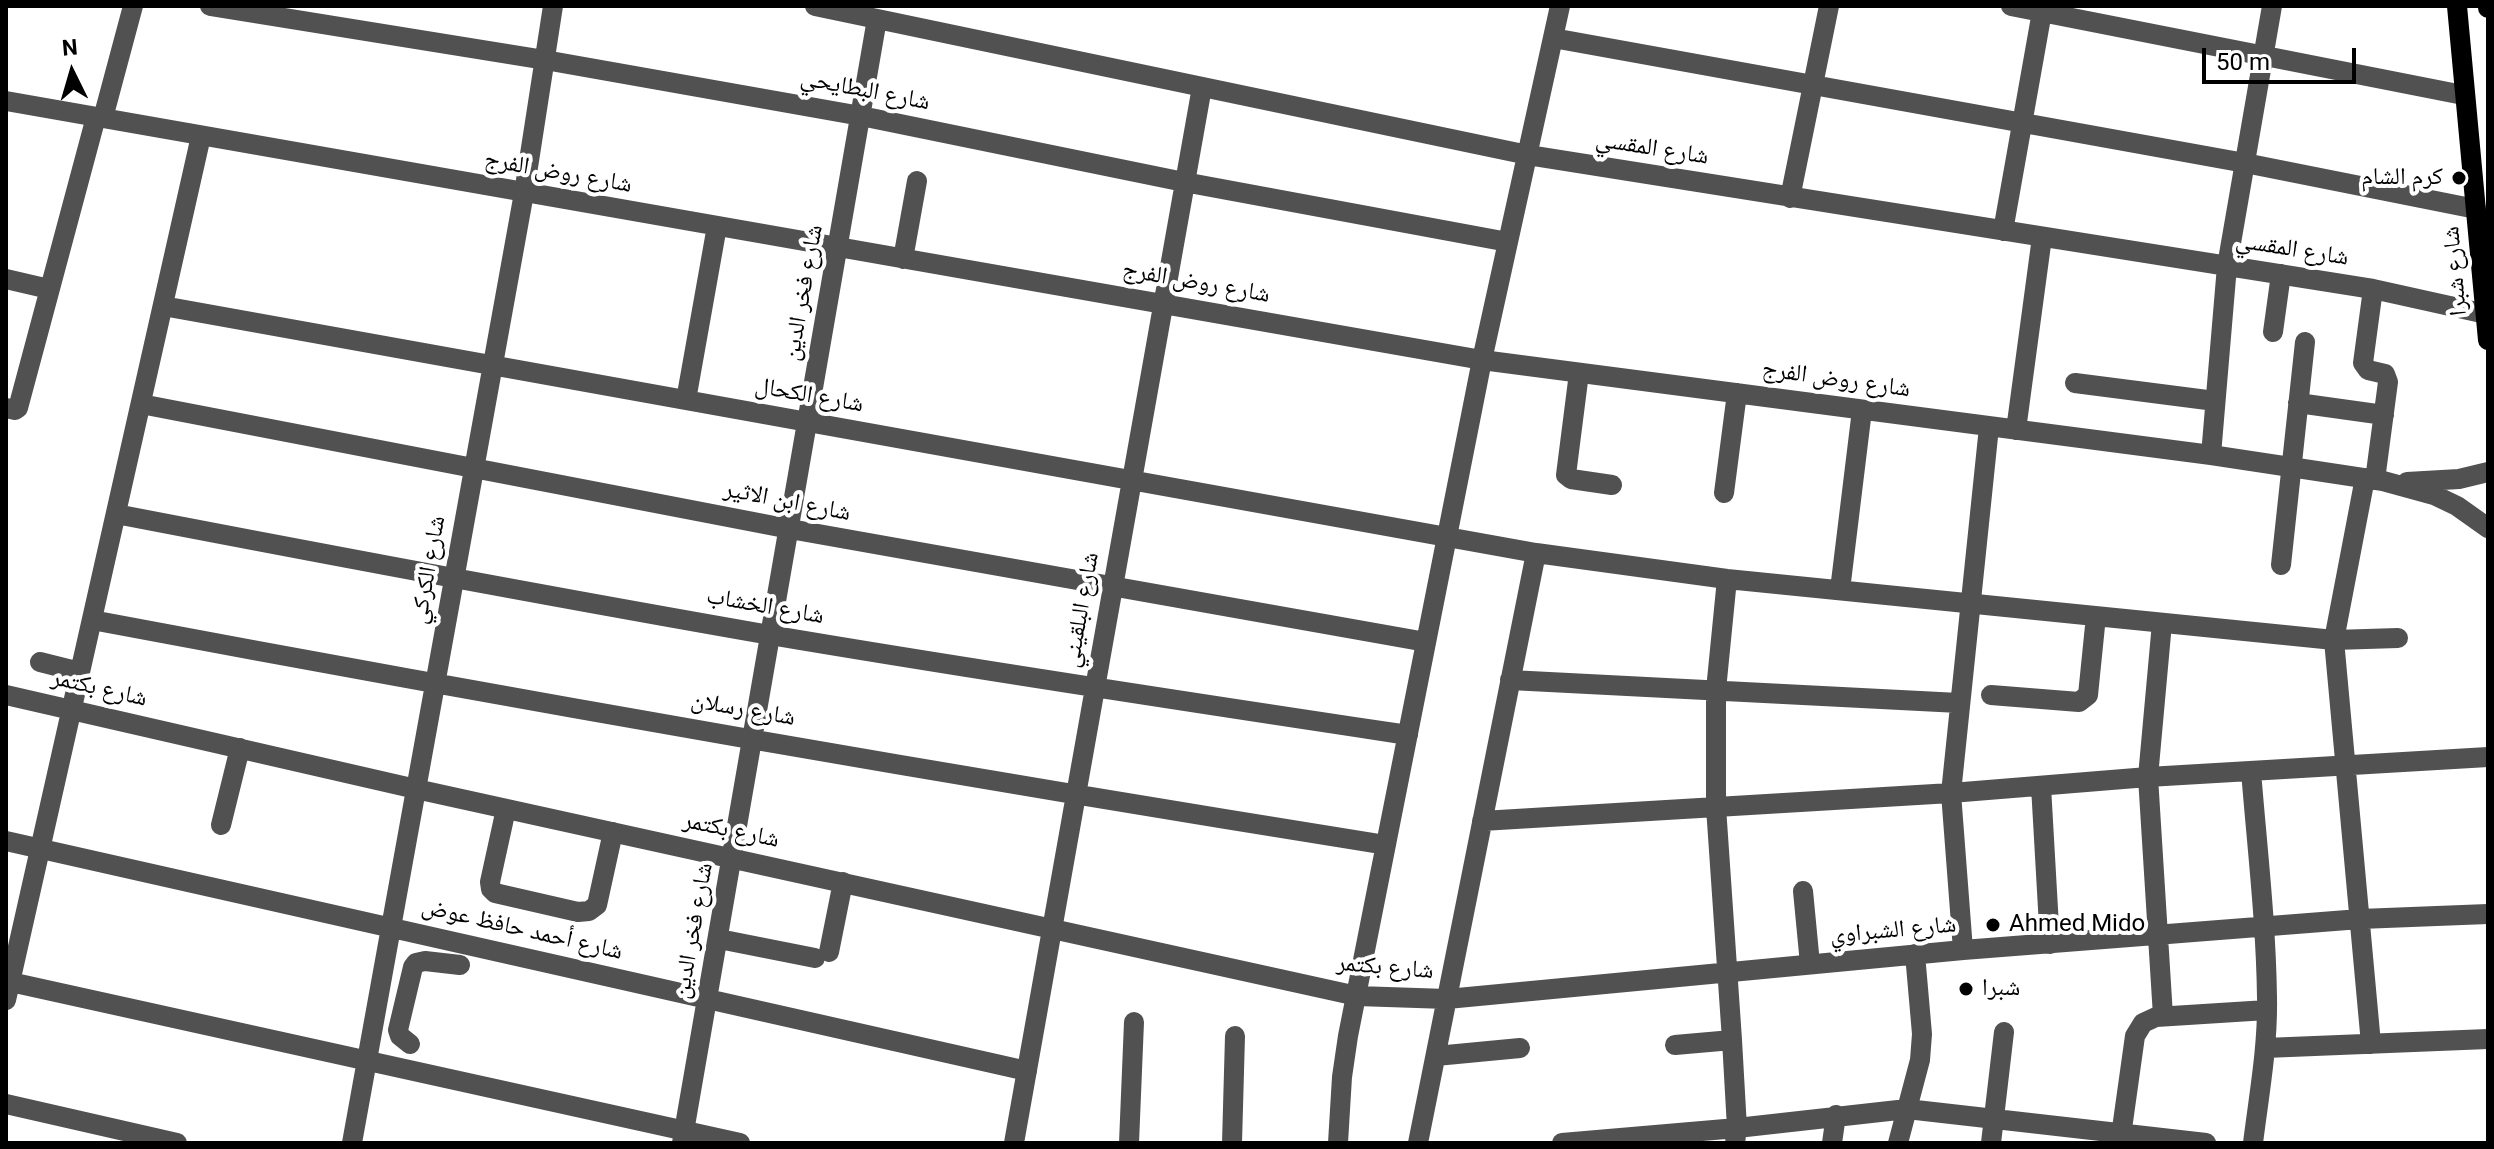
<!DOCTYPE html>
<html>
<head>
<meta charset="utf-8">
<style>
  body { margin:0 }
  #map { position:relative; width:2494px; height:1149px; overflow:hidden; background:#fff; font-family:Roboto,sans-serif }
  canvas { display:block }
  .frame { position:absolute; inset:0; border:8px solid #000; pointer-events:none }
  .north { position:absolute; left:32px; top:32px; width:80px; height:80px; -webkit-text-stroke:6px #fff; paint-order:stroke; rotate:355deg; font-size:22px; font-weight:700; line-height:32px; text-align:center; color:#000 }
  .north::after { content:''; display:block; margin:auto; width:28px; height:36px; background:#000; clip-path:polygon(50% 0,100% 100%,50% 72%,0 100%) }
  .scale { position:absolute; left:2202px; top:48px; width:154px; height:36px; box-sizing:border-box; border:4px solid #000; border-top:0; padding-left:10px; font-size:24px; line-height:28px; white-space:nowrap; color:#000; -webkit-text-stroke:6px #fff; paint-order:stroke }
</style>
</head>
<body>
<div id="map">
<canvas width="2494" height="1149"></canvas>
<div class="frame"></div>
<div class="north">N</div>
<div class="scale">50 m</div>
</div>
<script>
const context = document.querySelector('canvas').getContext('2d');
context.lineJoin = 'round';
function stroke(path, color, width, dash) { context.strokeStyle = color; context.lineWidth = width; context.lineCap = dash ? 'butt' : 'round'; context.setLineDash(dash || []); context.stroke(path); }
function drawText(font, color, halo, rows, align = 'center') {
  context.font = font + ' Roboto,"Noto Naskh Arabic",sans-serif'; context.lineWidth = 8; context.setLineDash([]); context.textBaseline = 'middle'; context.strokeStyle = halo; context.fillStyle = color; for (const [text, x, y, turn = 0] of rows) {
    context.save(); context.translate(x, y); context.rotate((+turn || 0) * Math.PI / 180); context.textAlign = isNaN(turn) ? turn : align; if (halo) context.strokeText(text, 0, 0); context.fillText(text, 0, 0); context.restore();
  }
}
const minor = new Path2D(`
  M210,6L545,60L861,116L1184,182L1508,242
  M815,6L1528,155L2373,289L2486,314
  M2011,6L2463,95
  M1553,38L2245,163L2476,209
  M6,101L1482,360L2211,455L2383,481L2434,495L2457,506L2488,528
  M103,118L133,6
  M1790,198L1829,6
  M2003,231L2043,6
  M903,259L917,181
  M6,279L49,289
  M2373,289L2363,363L2368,370L2385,374L2388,382L2375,480
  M163,306L1536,553L1727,579L2334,640L2398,638
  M2273,332L2281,274
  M1579,373L1566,475L1571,479L1612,485
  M2075,383L2215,401
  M686,400L717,226
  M2298,403L2384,415
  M141,404L790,529L1426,642
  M6,408L15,410L18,408L96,117
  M2016,430L2042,237
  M2211,455L2227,266L2272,6
  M2365,478L2334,640L2371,1044
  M2407,482L2459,479L2488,472
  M1724,493L1737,393
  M116,514C334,556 552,597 770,635C982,671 1195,703 1408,735
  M2281,565L2305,342
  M1727,579L1716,690V807L1732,1040L1737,1128L1735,1143
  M1840,590L1862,410
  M92,620C522,701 954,776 1386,845
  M2162,623L2148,777L2163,1016
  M40,662L80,672
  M1510,680L1959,703
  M6,695L416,789L1357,996L1447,999L1963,950L2360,919L2488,914
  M1991,695L2079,702L2088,695L2096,616
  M2251,771C2257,846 2266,922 2267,997C2268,1046 2259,1095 2253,1143
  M2041,786L2050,944
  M506,809L490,882L491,889L495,893L578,912L589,911L597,905L613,832
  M1482,821L1951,793L2148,777L2488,757
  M221,825L240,748
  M6,841L1027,1071
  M1803,891L1810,964
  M719,939L815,958
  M1963,950L1951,793L1989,427
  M829,952L843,882
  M6,981L740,1143
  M6,1000L201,136
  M410,1044L400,1036L398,1030L413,967L416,963L425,961L460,965
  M1675,1045L1732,1040
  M2265,1048L2488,1039
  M1436,1056L1520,1048
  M6,1104L177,1143
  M352,1143L524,193L553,6
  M682,1143L877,19
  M1014,1143L1202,87
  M1129,1143L1134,1022
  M1232,1143L1235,1036
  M1338,1143L1342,1077L1348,1036L1482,360L1560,6
  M1418,1143L1536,553
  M1562,1143L1737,1128L1907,1109L2206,1143
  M1832,1143L1836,1115
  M1898,1143L1920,1060L1922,1034L1915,954
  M1991,1143L2004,1032
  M2120,1143L2135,1036L2143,1023L2156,1017L2267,1010`);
const major = new Path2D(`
  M2457,6L2488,340
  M2488,6V8`);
const markers = [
  [2459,178,8,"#000"],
  [1993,925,8,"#000"],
  [1966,989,8,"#000"]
];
const streetNames = [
  ["شارع البطايحي",865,91,11],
  ["شارع المقسي",1652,149,9],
  ["شارع روض الفرج",558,173,10],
  ["شارع المقسي",2292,250,9],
  ["شارع شبرا",2456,271,-95],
  ["شارع روض الفرج",1196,283,10],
  ["شارع فخر الدين",804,293,-80],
  ["شارع روض الفرج",1836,380,8],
  ["شارع الكحال",809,396,10],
  ["شارع ابن الاثير",787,502,11],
  ["شارع الكركي",429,570,-80],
  ["شارع الخشاب",765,607,10],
  ["شارع البلقيني",1082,610,-80],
  ["شارع بكتمر",99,689,13],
  ["شارع رسلان",743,710,10],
  ["شارع بكتمر",731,831,12],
  ["شارع أحمد حافظ عوض",522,930,13],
  ["شارع فخر الدين",694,931,-80],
  ["شارع الشبراوي",1893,931,-5],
  ["شارع بكتمر",1385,968,5]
];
const poiNames = [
  ["كرم الشام",2443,178,"right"],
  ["Ahmed Mido",2009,925],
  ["شبرا",1982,989]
];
stroke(minor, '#515151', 20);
stroke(major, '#000', 20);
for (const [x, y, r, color] of markers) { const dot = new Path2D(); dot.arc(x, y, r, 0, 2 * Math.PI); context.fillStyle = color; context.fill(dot); stroke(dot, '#fff', 3); }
drawText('24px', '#000', '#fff', streetNames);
drawText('24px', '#000', '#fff', poiNames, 'left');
</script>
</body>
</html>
